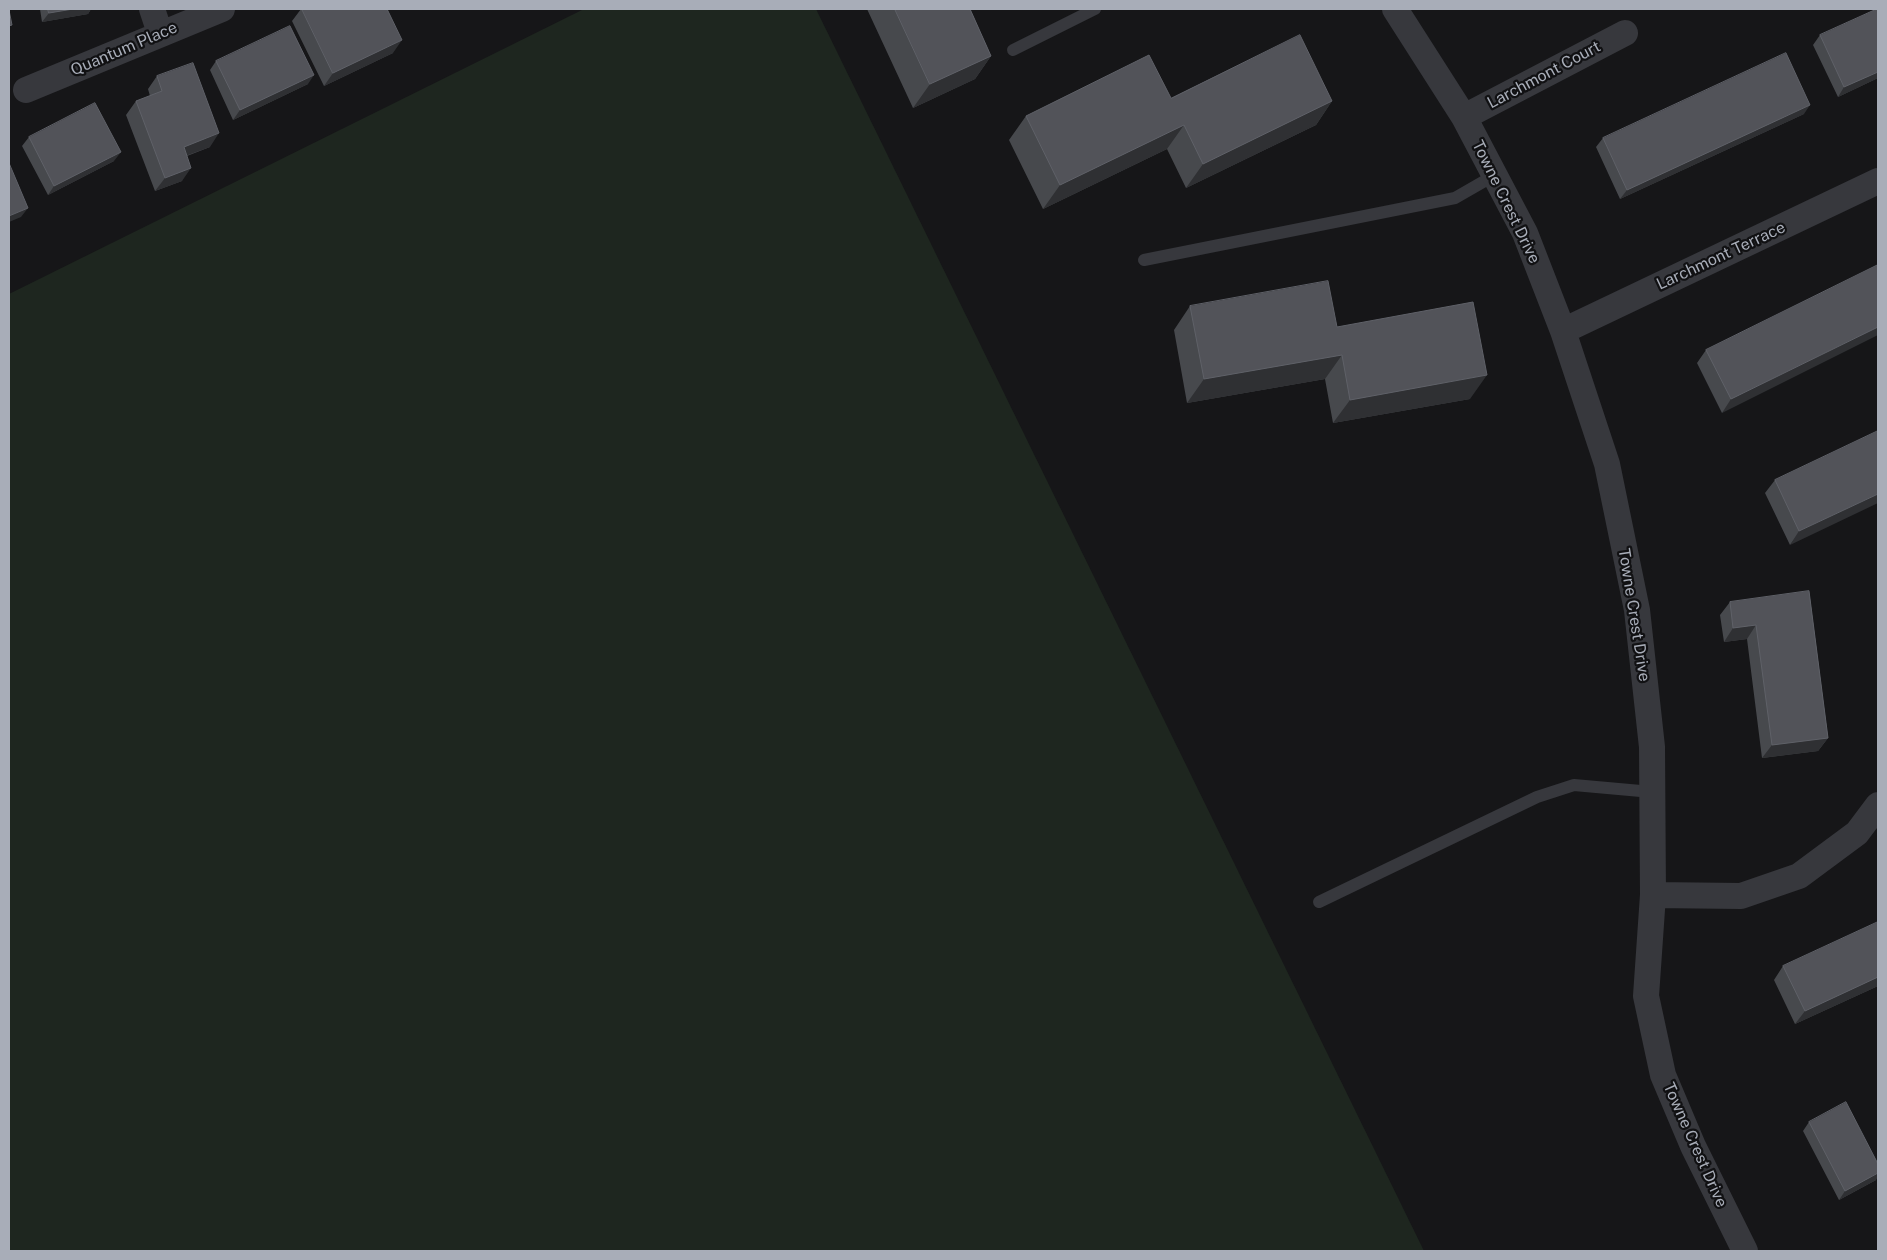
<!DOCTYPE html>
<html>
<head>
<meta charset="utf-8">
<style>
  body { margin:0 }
  #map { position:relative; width:1887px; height:1260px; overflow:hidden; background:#161618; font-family:"Public Sans",sans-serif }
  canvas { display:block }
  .frame { position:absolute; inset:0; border:10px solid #a8adb8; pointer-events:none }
</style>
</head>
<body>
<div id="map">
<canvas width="1887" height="1260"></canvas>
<div class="frame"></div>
</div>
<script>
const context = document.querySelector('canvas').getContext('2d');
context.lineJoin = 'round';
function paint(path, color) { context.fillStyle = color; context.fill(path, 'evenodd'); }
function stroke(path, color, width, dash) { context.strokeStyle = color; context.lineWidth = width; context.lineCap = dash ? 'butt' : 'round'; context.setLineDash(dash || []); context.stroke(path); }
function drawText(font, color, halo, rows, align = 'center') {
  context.font = font + ' "Public Sans",sans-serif'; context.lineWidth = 4.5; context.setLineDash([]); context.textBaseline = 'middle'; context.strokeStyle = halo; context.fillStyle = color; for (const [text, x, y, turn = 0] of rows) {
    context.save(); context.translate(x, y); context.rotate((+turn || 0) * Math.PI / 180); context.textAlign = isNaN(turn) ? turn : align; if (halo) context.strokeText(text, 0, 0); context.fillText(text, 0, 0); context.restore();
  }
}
const green = new Path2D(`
  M584,9H816L1424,1251H9V294Z`);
const lane = new Path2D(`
  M1013,50L1095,9
  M1144,260L1455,198L1495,175
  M1319,902L1537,797L1574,785L1652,792`);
const street = new Path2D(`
  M152,9L160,33
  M1395,9L1464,117L1525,233L1563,331L1607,464L1637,610L1652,747L1653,895L1646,996L1663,1075L1693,1146L1745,1251
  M26,90L222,9
  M1464,117L1625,33
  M1563,331L1878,181
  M1653,895L1741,896L1799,876L1857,833L1878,805`);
const wall = new Path2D(`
  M40,9H91L88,14L42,22Z
  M301,9H344L393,53L324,86L292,21Z
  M867,9H970L991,56L975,79L913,108Z
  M1820,35L1878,78L1838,97L1813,45Z
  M216,61L308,84L233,120L210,70Z
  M157,76L210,147L187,156L182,181L155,191L126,115L136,101L150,96L148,89Z
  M1171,98L1332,101L1316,125L1186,188L1167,149L1043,209L1009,140L1026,116Z
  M1804,114L1620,199L1596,147L1603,138Z
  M29,137L114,161L48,195L22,146Z
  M1878,265L1722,413L1697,363L1706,350Z
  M1190,306L1337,327L1470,399L1333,423L1325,379L1187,403L1174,330Z
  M1878,431L1790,545L1765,493L1775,480Z
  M1809,591L1828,738L1818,751L1762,758L1747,639L1724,642L1720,615L1730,602Z
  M1878,922V986L1795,1024L1774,980L1783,966Z
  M1809,1122L1876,1180L1839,1200L1803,1131Z`);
const shadedWall = new Path2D(`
  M73,9H91L88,14L42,22L49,13Z
  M402,40L393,53L324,86L333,73Z
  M991,56L975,79L913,108L930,84Z
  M1878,72V78L1838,97L1844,87Z
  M314,75L308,84L233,120L240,110Z
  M1332,101L1316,125L1186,188L1203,164Z
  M1810,105L1804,114L1620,199L1627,190Z
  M1184,125L1167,149L1043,209L1060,185Z
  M219,133L210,147L174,160L184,147Z
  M121,152L114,161L48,195L54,186Z
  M191,168L182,181L155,191L165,178Z
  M28,208L21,217L9,222V216Z
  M1878,327V335L1722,413L1731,399Z
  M1342,355L1325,379L1187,403L1204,379Z
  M1487,375L1470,399L1333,423L1350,400Z
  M1878,494V503L1790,545L1799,531Z
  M1756,625L1747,639L1724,642L1733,628Z
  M1828,738L1818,751L1762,758L1772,745Z
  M1878,977V986L1795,1024L1805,1011Z
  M1878,1173V1177L1876,1180L1839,1200L1845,1191Z`);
const building = new Path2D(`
  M48,9H73L49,13Z
  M302,9H387L402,40L333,73Z
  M895,9H970L991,56L930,84Z
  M1877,9H1878V72L1844,87L1820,35Z
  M9,10L12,25L9,26Z
  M290,26L314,75L240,110L216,61Z
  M1300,35L1332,101L1203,164L1184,125L1060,185L1026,116L1149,55L1171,98Z
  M1786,53L1810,105L1627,190L1603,138Z
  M193,63L219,133L184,147L191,168L165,178L136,101L162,91L157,76Z
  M95,103L121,152L54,186L29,137Z
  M9,163L28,208L9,216Z
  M1878,265V327L1731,399L1706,350Z
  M1328,281L1337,327L1473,302L1487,375L1350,400L1342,355L1204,379L1190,306Z
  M1878,431V494L1799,531L1775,480Z
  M1809,591L1828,738L1772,745L1756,625L1733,628L1730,602Z
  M1878,922V977L1805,1011L1783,966Z
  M1846,1102L1878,1164V1173L1845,1191L1809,1122Z`);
const streetNames = [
  ["Quantum Place",124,49,-23],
  ["Larchmont Court",1544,75,-28],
  ["Towne Crest Drive",1506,202,64],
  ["Larchmont Terrace",1721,256,-25],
  ["Towne Crest Drive",1634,615,81],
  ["Towne Crest Drive",1695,1145,66]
];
paint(green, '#1e261f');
stroke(lane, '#37383d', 12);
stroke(street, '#37383d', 26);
paint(wall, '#47494d');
paint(shadedWall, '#2f3033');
paint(building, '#525359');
stroke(building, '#5f6168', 1);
drawText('16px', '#a8adb8', '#111113', streetNames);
</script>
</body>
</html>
